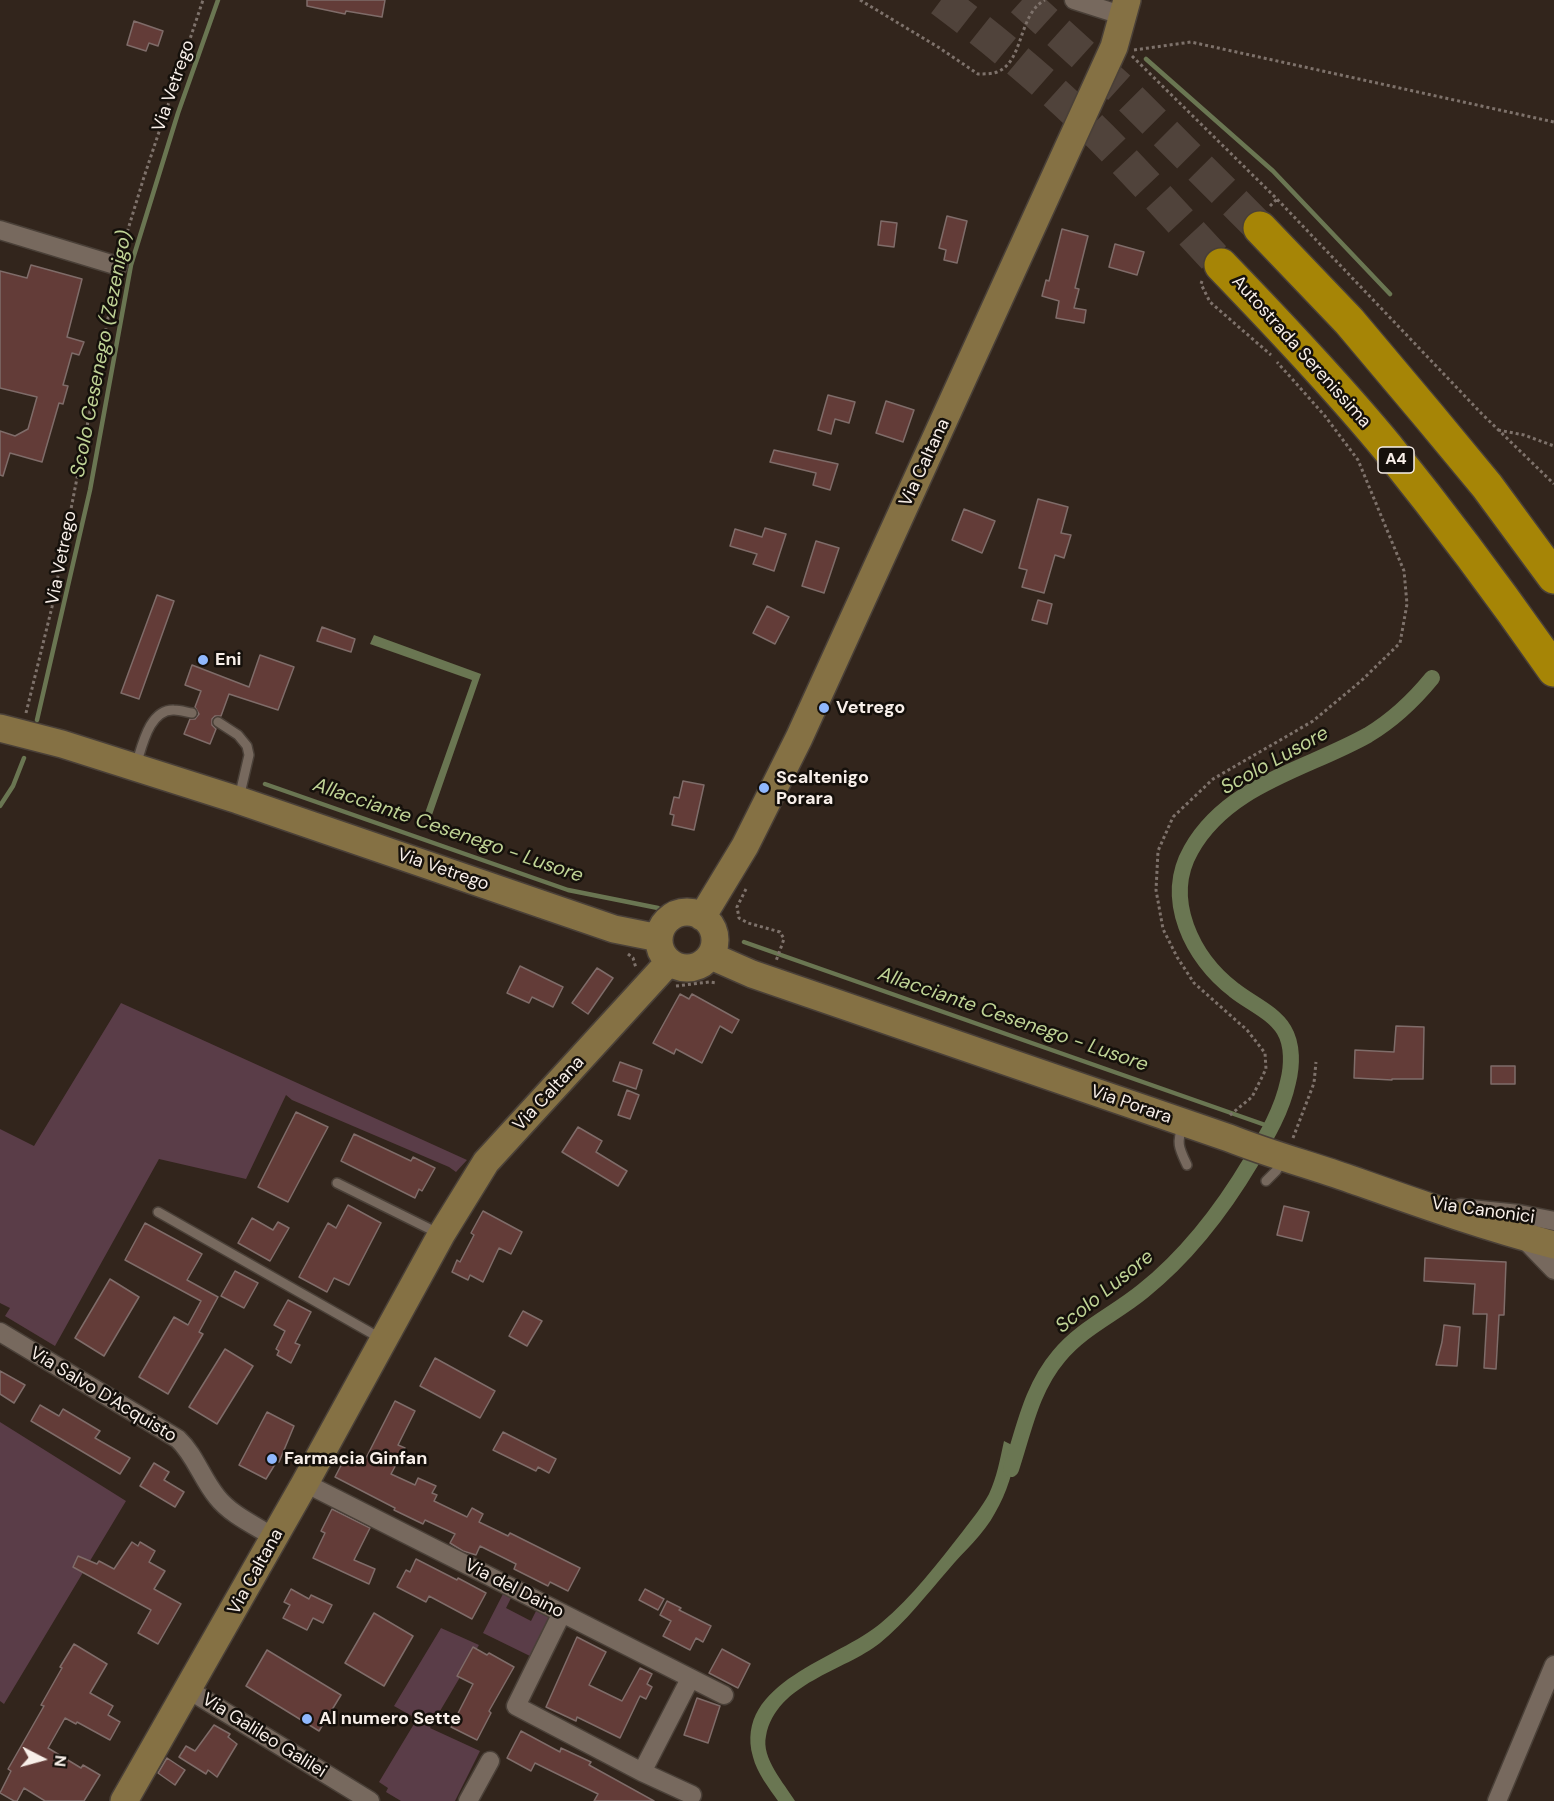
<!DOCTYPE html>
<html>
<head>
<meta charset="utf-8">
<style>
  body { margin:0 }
  #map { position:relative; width:1554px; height:1801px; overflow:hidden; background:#32251c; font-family:"DM Sans",sans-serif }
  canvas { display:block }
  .north { position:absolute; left:12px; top:1729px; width:60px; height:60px; -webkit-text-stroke:4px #15100b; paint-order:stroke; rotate:96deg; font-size:16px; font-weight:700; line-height:24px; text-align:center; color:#f8efe9 }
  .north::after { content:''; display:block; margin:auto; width:21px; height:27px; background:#f8efe9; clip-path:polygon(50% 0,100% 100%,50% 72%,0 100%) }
</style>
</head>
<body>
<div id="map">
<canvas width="1554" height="1801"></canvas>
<div class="north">N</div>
</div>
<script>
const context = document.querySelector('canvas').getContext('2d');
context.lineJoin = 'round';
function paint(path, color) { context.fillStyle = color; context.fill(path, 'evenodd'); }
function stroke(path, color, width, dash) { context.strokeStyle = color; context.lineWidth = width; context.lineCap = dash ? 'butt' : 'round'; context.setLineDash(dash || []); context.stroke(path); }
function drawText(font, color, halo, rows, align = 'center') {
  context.font = font + ' "DM Sans",sans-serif'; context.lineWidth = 5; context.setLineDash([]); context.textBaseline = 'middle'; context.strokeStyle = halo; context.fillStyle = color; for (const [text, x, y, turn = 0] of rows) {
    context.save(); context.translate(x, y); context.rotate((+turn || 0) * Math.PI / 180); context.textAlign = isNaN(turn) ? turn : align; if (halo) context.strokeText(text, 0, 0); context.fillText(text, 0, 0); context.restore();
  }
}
const green = new Path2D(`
  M121,1003L467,1160L456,1172L449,1167L292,1100L286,1095L246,1179L159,1159L55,1346L5,1316L10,1308L0,1303V1129L34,1146Z
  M0,1422L126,1501L4,1704L0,1701Z
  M504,1592L512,1596L506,1608L531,1621L537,1609L552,1617L532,1657L483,1633Z
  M441,1628L479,1645L430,1728L480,1751L455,1801H401L386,1792L388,1788L379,1782L417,1719L394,1706Z`);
const water = new Path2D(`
  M374,635L481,674L432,815L425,813L472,680L370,644Z
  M1004,1441L1018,1448C1013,1470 1007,1493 995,1513C984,1534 964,1551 949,1569C927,1594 906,1622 880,1643C845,1671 776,1683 766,1736C761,1758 784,1783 795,1801H778C769,1788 757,1773 753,1757C733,1682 839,1659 881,1623C912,1597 938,1563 963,1531C972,1519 982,1507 989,1494C997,1477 1000,1459 1004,1441Z`);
const stream = new Path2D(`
  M1146,59L1273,171L1390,294
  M37,720L90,490L131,265L178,113L218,0
  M265,784L568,890L658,908
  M0,806L13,786L24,758
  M744,942L1271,1127`);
const canal = new Path2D(`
  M1011,1469C1024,1430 1031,1389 1059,1356C1082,1328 1115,1314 1143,1291C1188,1255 1223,1209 1252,1160C1267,1136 1282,1110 1288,1082C1292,1066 1293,1045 1284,1030C1273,1012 1250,1003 1234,990C1192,958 1163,899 1191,850C1228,784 1308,769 1368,735C1393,720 1414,700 1432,678`);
const building = new Path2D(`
  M307,0H385L382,17L346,11L345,14L307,6Z
  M134,21L163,31L158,46L149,43L146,51L127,45Z
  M947,216L967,221L957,263L944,260L946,250L939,248Z
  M881,221L897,223L894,247L878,245Z
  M1062,229L1088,236L1075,288L1079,289L1074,308L1086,310L1084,323L1056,318L1059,301L1042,296L1046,280L1049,281Z
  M1115,244L1144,252L1137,275L1109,267Z
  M31,265L82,279L67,337L84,342L79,355L72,353L63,385L68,386L63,404L59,403L42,462L10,453L3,476L0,475V431L15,436L28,429L37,397L0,388V271L27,278Z
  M828,395L855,402L849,423L835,419L831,434L818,430Z
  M886,401L914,410L903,442L876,433Z
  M774,450L838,464L830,490L813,485L816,473L770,462Z
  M1038,499L1068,507L1061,533L1071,535L1064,558L1055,555L1044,593L1022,587L1027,570L1019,568Z
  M964,509L995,521L982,553L952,540Z
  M765,528L786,534L774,571L753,564L757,554L730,546L735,529L762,537Z
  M816,541L839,548L824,593L802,586Z
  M157,595L174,601L139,699L121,693Z
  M1038,600L1052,604L1047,624L1032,620Z
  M767,606L789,617L775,644L753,633Z
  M322,627L355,639L351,652L317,641Z
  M260,655L294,667L278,710L229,694L221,716H215L212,719V725L216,729L210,744L184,734L190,719H195L199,714L195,707L201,691L185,685L192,665L249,687Z
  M683,781L704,785L694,830L672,825L674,815L670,814L674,797L679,798Z
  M520,966L563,987L553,1007L532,997L529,1003L507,993Z
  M597,968L613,978L588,1014L572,1003Z
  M680,994L689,999L692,994L739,1020L732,1033L720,1026L702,1063L676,1049L674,1054L653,1043Z
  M1396,1026L1424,1027L1423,1079H1392V1080L1354,1078L1355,1050L1394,1052Z
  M620,1062L642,1070L636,1089L613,1081Z
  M1491,1066H1515V1084H1491Z
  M627,1090L639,1095L630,1119L618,1115Z
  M296,1112L328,1127L288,1202L258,1187Z
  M578,1127L602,1141L596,1152L627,1171L618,1186L562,1152Z
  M354,1134L411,1161L413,1157L435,1168L422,1191L419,1189L415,1198L341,1161Z
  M348,1205L381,1223L349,1285L334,1278L327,1292L299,1277L328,1223L336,1228Z
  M1284,1206L1309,1212L1302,1241L1277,1235Z
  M483,1211L522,1232L511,1254L499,1248L483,1282L470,1275L468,1280L452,1272L457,1260L460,1262L474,1235L471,1233Z
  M252,1218L273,1230L278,1222L289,1228L270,1261L238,1243Z
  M145,1223L202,1254L187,1280L218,1297L199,1332L203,1334L168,1394L139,1377L174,1317L188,1325L201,1301L125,1260Z
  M1425,1258L1506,1262L1504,1315H1499L1496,1369L1484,1368L1487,1314H1473L1475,1284L1424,1281Z
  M235,1271L258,1283L244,1308L221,1296Z
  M110,1279L139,1297L104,1356L75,1338Z
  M288,1300L311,1312L295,1343L300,1345L291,1363L277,1355L279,1351L276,1349L285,1331L274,1325Z
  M523,1311L542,1321L527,1346L509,1336Z
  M1444,1325L1460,1327L1457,1366L1436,1365L1442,1342Z
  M225,1349L253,1366L217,1424L189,1407Z
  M435,1358L495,1391L480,1418L420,1386Z
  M0,1371L25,1385L14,1403L0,1394Z
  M395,1401L415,1411L398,1445L405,1448L391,1474L415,1485L418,1478L436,1486L432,1493L437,1495L434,1501L467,1517L472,1508L483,1514L479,1522L508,1536L510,1533L580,1568L568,1591L550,1582L548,1586L514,1569L516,1564L480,1546L476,1555L463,1551L450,1543L455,1534L425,1520L423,1524L394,1510L395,1508L335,1477L347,1454L364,1462Z
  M40,1405L59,1416L63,1409L100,1431L95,1438L130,1458L120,1474L31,1421Z
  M267,1412L294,1426L279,1462L277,1461L266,1479L239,1465Z
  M503,1432L556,1459L549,1473L538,1467L536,1471L493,1450Z
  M154,1463L169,1472L164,1480L184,1492L175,1507L140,1486Z
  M332,1509L370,1528L354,1560L375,1569L369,1584L313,1558L325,1533L321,1531Z
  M132,1542L138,1546L140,1542L155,1551L149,1562L165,1571L154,1589L181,1604L158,1644L138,1633L151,1610L73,1567L78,1556L97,1564L99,1561L114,1569Z
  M416,1559L457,1580L458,1578L486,1593L472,1619L429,1596L426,1602L397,1587L406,1570L410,1572Z
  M291,1589L309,1599L311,1595L332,1605L323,1623L313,1618L307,1630L283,1618L290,1605L284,1602Z
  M645,1589L664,1599L658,1610L639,1600Z
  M667,1601L681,1608L679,1610L711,1626L703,1642L696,1638L690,1650L663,1636L671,1621L660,1615Z
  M374,1613L413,1636L384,1686L345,1663Z
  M577,1637L606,1652L589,1685L622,1701L640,1668L652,1674L647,1684L652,1687L646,1699L640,1696L620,1738L577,1717L576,1721L546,1707Z
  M74,1644L107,1664L90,1693L113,1706L108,1715L120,1722L110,1740L77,1722L76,1724L65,1718L48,1748L81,1768L83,1765L100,1775L84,1801H45L24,1788L17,1801H14L0,1793L11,1771L8,1769L44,1706L41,1705L62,1668L60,1667Z
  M473,1647L487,1655L489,1653L514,1667L489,1711L491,1713L477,1740L451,1727L473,1684L457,1676Z
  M722,1649L750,1664L738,1688L709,1673Z
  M267,1650L341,1695L319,1731L246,1686Z
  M697,1698L720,1706L708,1743L684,1735Z
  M214,1725L230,1734L228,1737L237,1744L217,1777L208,1770L206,1774L179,1757L186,1746L195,1751Z
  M521,1731L560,1752L561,1748L591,1762L589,1765L654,1801H594L598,1794L535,1763L531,1771L507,1758Z
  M167,1758L185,1770L175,1785L158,1773Z`);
const highwayTunnel = new Path2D(`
  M941,0C997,42 1052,88 1101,137C1142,179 1181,222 1221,265
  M1022,0L1126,94L1260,228`);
const path = new Path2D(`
  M860,0L938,47L978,74C984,74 991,74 997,72C1024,62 1018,14 1045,0
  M1134,50L1191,42L1554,122
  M1132,56L1277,199L1481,413L1554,484
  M1270,206L1277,199
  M122,249L144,177L203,0
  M1202,281L1201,284L1210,302L1271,355
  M1498,430L1524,435L1554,446
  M26,713L52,607L115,282
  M746,889L737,907L739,918L748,923L780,932L784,939L776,961
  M628,954L633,958L636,968
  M676,986L709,982L717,983
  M1230,1115L1252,1097L1266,1069L1265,1053L1247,1030L1194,983L1177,957L1163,929L1156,890L1158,851L1173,817L1213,779L1313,721L1361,681L1400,643L1407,604L1404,571L1358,460L1325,416L1277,362
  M1293,1138L1314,1083L1316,1062`);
const lane = new Path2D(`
  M218,722L238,735L247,746L249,755L239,798
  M136,765C142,747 149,709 174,710C180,710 186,712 192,713
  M1183,1125C1176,1143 1179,1148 1187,1165
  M1266,1181L1276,1171L1283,1160
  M337,1183L440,1234
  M158,1212L380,1338`);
const street = new Path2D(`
  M1074,0L1124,16
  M0,230L118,266
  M1461,1208L1519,1214L1554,1221
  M1524,1239L1554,1270
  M0,1332L178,1439C195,1455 202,1479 217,1497C231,1515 256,1526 275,1538
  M305,1483L724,1695
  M562,1613L516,1706L642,1772L692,1795
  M189,1690L370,1801
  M642,1772L690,1679
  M468,1801L490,1761
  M1497,1801L1554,1665`);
const secondary = new Path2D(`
  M0,728L62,744L238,800L614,929L659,938
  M659 940a28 28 0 1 1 56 0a28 28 0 1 1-56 0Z
  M702,917L745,846L799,738L1114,47L1127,0
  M711,956L752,974L1229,1138C1269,1154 1310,1165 1350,1179C1418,1203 1485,1227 1554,1245
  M124,1801L305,1483L441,1235L486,1162L669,962`);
const highway = new Path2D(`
  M1260,228L1349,321L1429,416L1487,486L1554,577
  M1221,265C1278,324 1335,384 1387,447C1445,519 1501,594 1554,670`);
const markers = [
  [203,660,6,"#90b8fd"],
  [824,708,6,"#90b8fd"],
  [764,788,6,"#90b8fd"],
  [272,1459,6,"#90b8fd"],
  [307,1719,6,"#90b8fd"]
];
const shields = [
  [1396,460,36]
];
const shieldNames = [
  ["A4",1396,460]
];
const streetNames = [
  ["Via Vetrego",174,86,-71],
  ["Autostrada Serenissima",1301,352,48],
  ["Via Caltana",925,463,-65],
  ["Via Vetrego",62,558,-79],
  ["Via Vetrego",443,870,19],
  ["Via Caltana",549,1094,-47],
  ["Via Porara",1131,1105,19],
  ["Via Canonici",1483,1211,8],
  ["Via Salvo D'Acquisto",103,1395,31],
  ["Via Caltana",256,1572,-61],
  ["Via del Daino",514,1589,27],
  ["Via Galileo Galilei",264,1736,32]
];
const poiNames = [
  ["Eni",215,660],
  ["Vetrego",836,708],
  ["Scaltenigo",776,778],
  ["Porara",776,799],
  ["Farmacia Ginfan",284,1459],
  ["Al numero Sette",319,1719]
];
const waterNames = [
  ["Scolo Cesenego (Zezenigo)",102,354,-79],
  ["Scolo Lusore",1275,761,-29],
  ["Allacciante Cesenego - Lusore",448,831,19],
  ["Allacciante Cesenego - Lusore",1013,1020,19],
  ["Scolo Lusore",1105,1292,-39]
];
paint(green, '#5a3d48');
paint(water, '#6a7652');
stroke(stream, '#6a7652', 4.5);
stroke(canal, '#6a7652', 16);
paint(building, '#633c38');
stroke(building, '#7f6c69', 1.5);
stroke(highwayTunnel, '#50433b', 33, [33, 16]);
stroke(lane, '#4a4038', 12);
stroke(street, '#4a4038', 21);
stroke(secondary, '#4a4038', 30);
stroke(highway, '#4a4038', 36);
stroke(path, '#7e726b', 3, [3, 3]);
stroke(lane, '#77695e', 9);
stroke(street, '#77695e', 18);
stroke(secondary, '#857144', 27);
stroke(highway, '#a68506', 33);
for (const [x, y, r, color] of markers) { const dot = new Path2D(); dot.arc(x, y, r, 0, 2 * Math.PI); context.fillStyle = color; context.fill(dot); stroke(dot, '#15100b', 2); }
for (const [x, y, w] of shields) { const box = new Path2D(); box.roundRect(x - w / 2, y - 13, w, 26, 4.5); context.fillStyle = '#15100b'; context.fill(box); stroke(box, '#f8efe9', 1.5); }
drawText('bold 16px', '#f8efe9', null, shieldNames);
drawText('18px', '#f8efe9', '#15100b', streetNames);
drawText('bold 18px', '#f8efe9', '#15100b', poiNames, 'left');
drawText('italic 20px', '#c0d496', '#15100b', waterNames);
</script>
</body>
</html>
